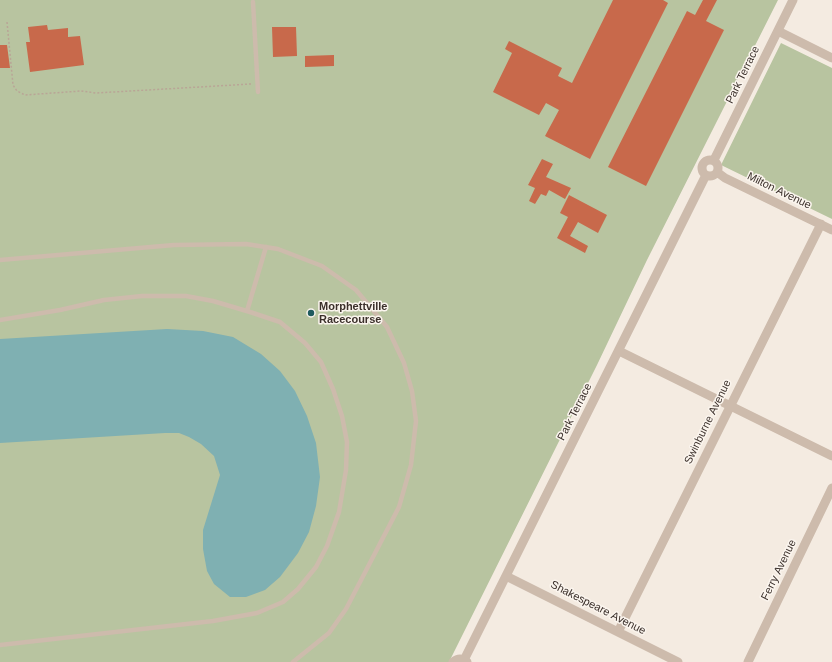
<!DOCTYPE html>
<html>
<head>
<meta charset="utf-8">
<style>
  body { margin:0 }
  canvas { display:block; background:#f4ebe1 }
</style>
</head>
<body>
<canvas width="832" height="662"></canvas>
<script>
const context = document.querySelector('canvas').getContext('2d');
context.lineJoin = 'round';
function paint(path, color) { context.fillStyle = color; context.fill(path, 'evenodd'); }
function stroke(path, color, width, dash) { context.strokeStyle = color; context.lineWidth = width; context.lineCap = dash ? 'butt' : 'round'; context.setLineDash(dash || []); context.stroke(path); }
function drawText(font, color, halo, rows, align = 'center') {
  context.font = font + ' Arial,sans-serif'; context.lineWidth = 3; context.setLineDash([]); context.textBaseline = 'middle'; context.strokeStyle = halo; context.fillStyle = color; for (const [text, x, y, turn = 0] of rows) {
    context.save(); context.translate(x, y); context.rotate((+turn || 0) * Math.PI / 180); context.textAlign = isNaN(turn) ? turn : align; if (halo) context.strokeText(text, 0, 0); context.fillText(text, 0, 0); context.restore();
  }
}
const green = new Path2D(`
  M0,0H778L647,260L597,365L449,662H0Z
  M781,43L832,68V219L721,165Z`);
const water = new Path2D(`
  M167,329L203,331L233,337L261,354L280,371L295,391L307,416L316,443L320,477L316,506L309,532L298,553L280,577L265,590L246,597H230L214,584L207,571L203,549V530L220,475L214,456L201,444L189,437L179,433H165L0,443V339Z`);
const building = new Path2D(`
  M613,0H663L668,3L590,159L545,136L559,110L546,103L539,115L493,92L512,53L505,49L509,41L562,68L558,76L572,83Z
  M703,0H717L706,21L724,30L646,186L608,167L687,11L695,15Z
  M47,25L48,30L68,28V37L80,36L84,65L30,72L26,42H30L28,27Z
  M272,27H296L297,56L273,57Z
  M0,45H7L10,68H0Z
  M334,55V66L305,67V56Z
  M542,159L553,164L546,177L571,188L565,199L549,190L546,196L541,194L535,204L529,201L535,188L528,185Z
  M569,195L607,215L598,233L578,222L570,236L588,246L585,253L557,238L568,217L560,213Z`);
const path = new Path2D(`
  M7,22L13,85L17,91L25,95L81,91L96,93L251,84`);
const service = new Path2D(`
  M253,2L258,92
  M0,260L174,245L246,244L278,249L322,266L356,290L387,327L404,363L412,391L416,421L411,465L399,507L346,609L329,633L293,662
  M247,311L266,247
  M0,320L60,310L104,300L142,296H186L213,301L250,312L280,322L305,343L321,362L333,389L342,416L347,442L346,470L339,512L327,546L316,567L298,589L283,602L257,613L213,621L0,645`);
const minor = new Path2D(`
  M778,31L832,58
  M702 168a8 8 0 1 1 16 0a8 8 0 1 1-16 0Z
  M714,160L793,0
  M717,172L725,178L832,230
  M619,351L832,456
  M506,576L678,662
  M618,632L821,224
  M464,660L706,175
  M453,662C458,658 462,658 467,662
  M748,662L832,488`);
const markers = [
  [311,313,4,"#1f5a5e"]
];
const streetNames = [
  ["Park Terrace",743,75,-64],
  ["Milton Avenue",779,191,26],
  ["Park Terrace",575,412,-63],
  ["Swinburne Avenue",708,422,-64],
  ["Ferry Avenue",779,570,-64],
  ["Shakespeare Avenue",598,608,27]
];
const poiNames = [
  ["Morphettville",319,307],
  ["Racecourse",319,320]
];
paint(green, '#b8c4a0');
paint(water, '#7fb0b2');
paint(building, '#c8694b');
stroke(path, '#b9a596', 1.5, [2, 2]);
stroke(service, '#cdbbac', 4.5);
stroke(minor, '#cdbbac', 9);
for (const [x, y, r, color] of markers) { const dot = new Path2D(); dot.arc(x, y, r, 0, 2 * Math.PI); context.fillStyle = color; context.fill(dot); stroke(dot, '#fbf5ee', 1.5); }
drawText('11px', '#3b302b', '#fbf5ee', streetNames);
drawText('bold 11px', '#3b302b', '#fbf5ee', poiNames, 'left');
</script>
</body>
</html>
